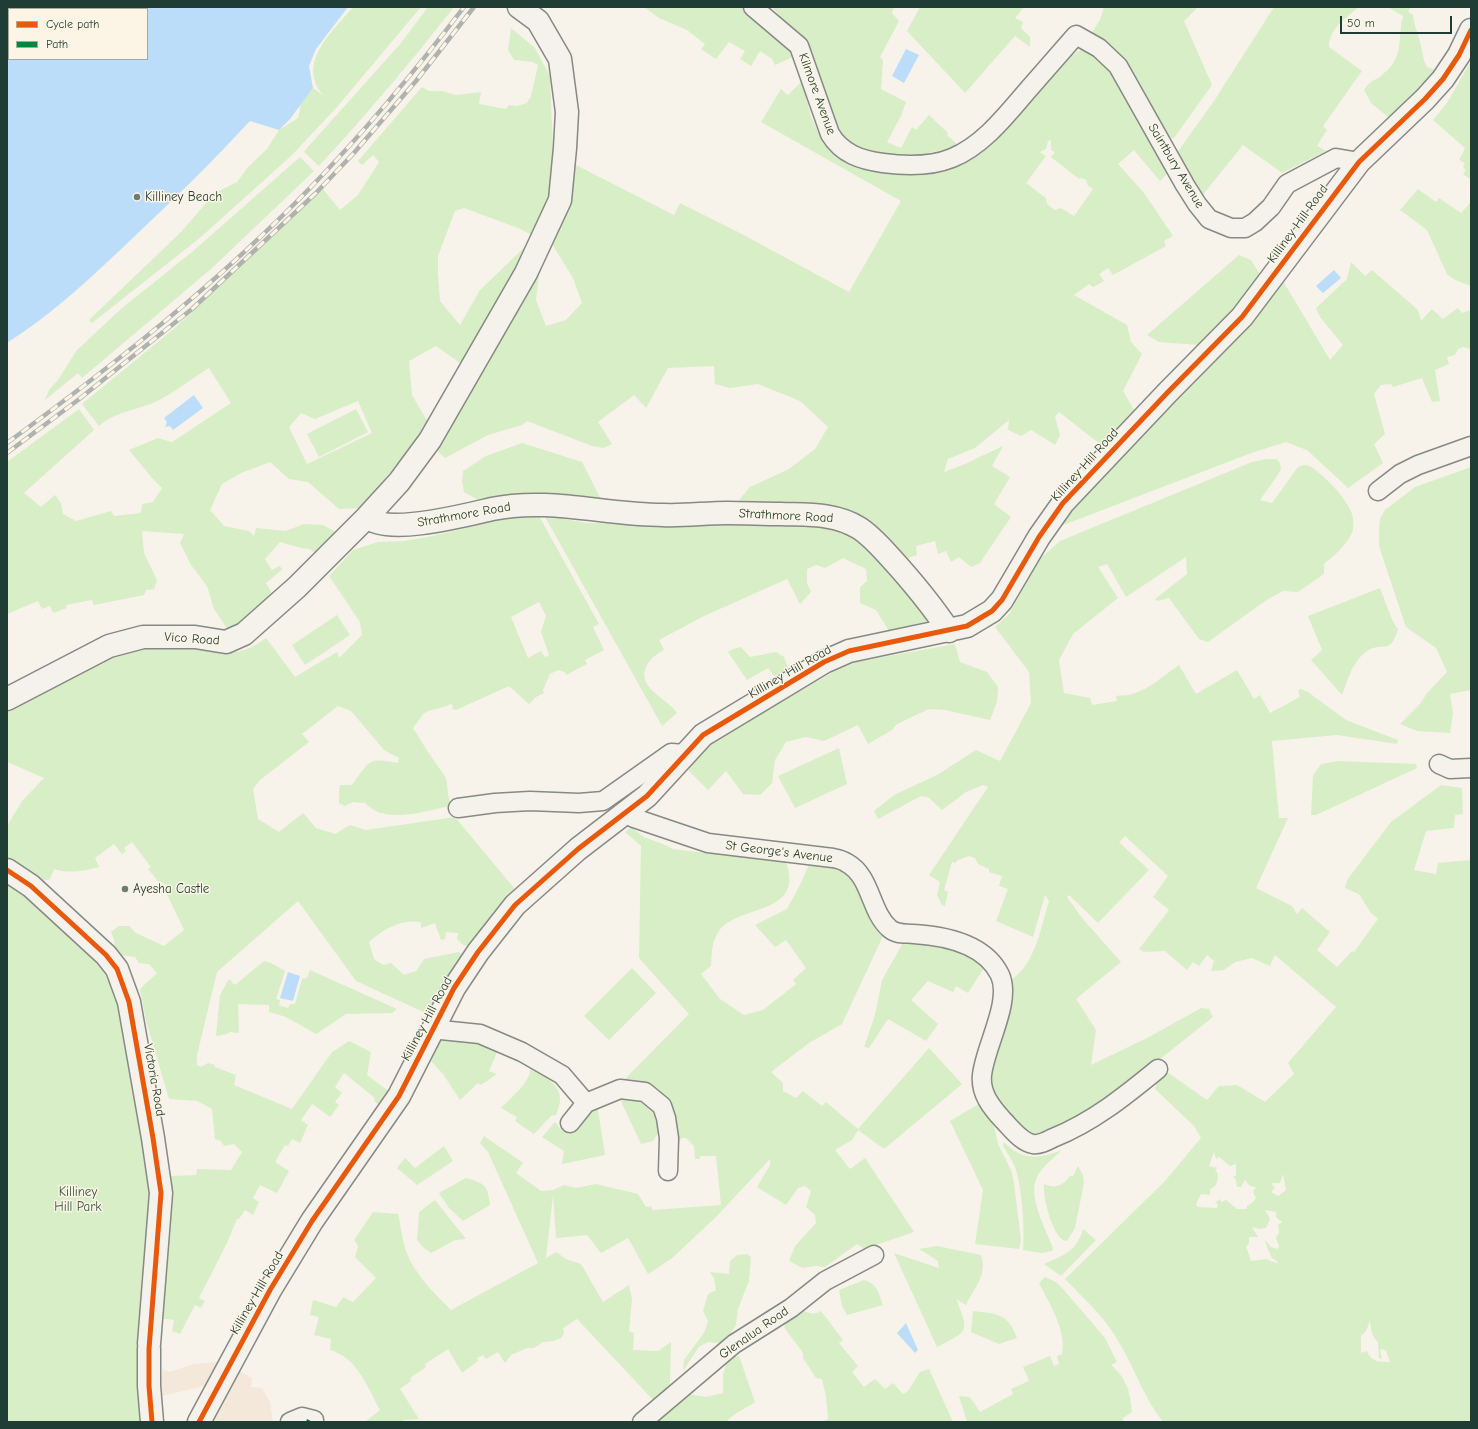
<!DOCTYPE html>
<html>
<head>
<meta charset="utf-8">
<style>
  body { margin:0 }
  #map { position:relative; width:1478px; height:1429px; overflow:hidden; background:#f7f3ea; font-family:"Comic Neue",sans-serif }
  canvas { display:block }
  .frame { position:absolute; inset:0; border:8px solid #1f3d34; pointer-events:none }
  .legend { position:absolute; left:8px; top:8px; width:140px; height:52px; box-sizing:border-box; background:#fcf5e5; border:1px solid #a4ab9e; margin:0; padding:5px 7px; list-style:none; font-size:12px; color:#1f3d34 }
  .legend li { display:flex; align-items:center; gap:8px; height:20px }
  .legend b { width:20px; border:1px solid #a4ab9e }
  .scale { position:absolute; left:1340px; top:16px; width:112px; height:18px; box-sizing:border-box; border:2px solid #1f3d34; border-top:0; padding-left:5px; font-size:12px; line-height:14px; white-space:nowrap; color:#1f3d34; -webkit-text-stroke:3px #fcf5e5; paint-order:stroke }
</style>
</head>
<body>
<div id="map">
<canvas width="1478" height="1429"></canvas>
<div class="frame"></div>
<ul class="legend">
<li><b style="height:5px;background:#e8590c"></b>Cycle path</li>
<li><b style="height:5px;background:#00873e"></b>Path</li>
</ul>
<div class="scale">50 m</div>
</div>
<script>
const context = document.querySelector('canvas').getContext('2d');
context.lineJoin = 'round';
function paint(path, color) { context.fillStyle = color; context.fill(path, 'evenodd'); }
function stroke(path, color, width, dash) { context.strokeStyle = color; context.lineWidth = width; context.lineCap = dash ? 'butt' : 'round'; context.setLineDash(dash || []); context.stroke(path); }
function drawText(font, color, halo, rows, align = 'center') {
  context.font = font + ' "Comic Neue",sans-serif'; context.lineWidth = 3; context.setLineDash([]); context.textBaseline = 'middle'; context.strokeStyle = halo; context.fillStyle = color; for (const [text, x, y, turn = 0] of rows) {
    context.save(); context.translate(x, y); context.rotate((+turn || 0) * Math.PI / 180); context.textAlign = isNaN(turn) ? turn : align; if (halo) context.strokeText(text, 0, 0); context.fillText(text, 0, 0); context.restore();
  }
}
const built = new Path2D(`
  M217,1362L220,1372L213,1384L157,1397L163,1369L170,1372L193,1364Z
  M236,1369L252,1378L251,1387L262,1388L270,1402L273,1422H212L208,1420Z`);
const green = new Path2D(`
  M353,7H421L337,107L292,155L201,237L92,323L89,320L181,232L206,203L219,191L237,182L248,167L267,149L279,130L298,118L301,104L313,88L324,96C295,64 332,32 353,7Z
  M428,7H454C411,62 366,115 319,166L304,152L307,148L401,43Z
  M644,7H741L788,47L793,57L775,65L772,59L760,51L751,66L740,59L745,51L729,42L716,59L701,49L705,44L687,30L659,18Z
  M772,7H894L892,13L899,21L880,57L883,60L881,89L906,102L901,116L887,142L901,148L912,127L916,130L929,115L948,133L947,135L957,144L955,147L915,156L887,155L861,150L838,137L803,43Z
  M920,7H1024L1015,18L1023,22L1021,28L1030,37V47L1015,36L965,93L907,31Z
  M1104,7H1198L1184,21L1212,85L1174,138L1151,141L1170,171L1160,181L1134,150L1118,164L1144,193L1173,236L1164,241L1166,246L1113,275L1108,268L1099,274L1104,281L1093,287L1089,284L1074,295L1127,325L1131,342L1142,354L1123,391L1137,415L1105,448L1059,412L1055,417L1060,435L1055,445L1031,430L1021,436L1008,430L1009,420L975,448L948,459L944,472L965,464L1003,446L992,466L1010,477L994,504L1011,517L980,563L971,567L959,557L951,562L946,551L938,554L935,541L916,546L917,555L905,559L881,536L734,506L750,487L789,469L815,449L828,427L800,401L758,384L730,388L715,384L714,366L668,368L646,408L634,395L598,422L612,444L604,448L592,446L527,421L522,425L488,435L445,458L438,452L440,435L513,320L541,260L536,300L546,326L566,320L582,303L573,278L550,241L568,199L576,165L674,215L680,203L738,232L849,292L901,201L761,122L781,89L788,95L802,81L811,117L824,144L838,156L939,169L1049,72L1080,50L1100,20ZM1051,140V150L1055,152L1051,157L1079,179L1082,178L1086,180L1088,186L1093,189L1074,216L1061,208L1055,210L1047,204L1046,198L1026,183L1046,156L1040,152L1046,149L1048,141Z
  M1274,7H1359C1346,18 1329,28 1329,47L1362,71L1323,126L1327,130L1317,146L1326,151L1282,173L1243,145L1201,197L1188,171L1176,154L1214,101Z
  M1388,7H1411L1408,12L1413,15C1414,26 1419,35 1421,46C1423,54 1423,60 1427,67L1441,72L1392,120L1371,103L1364,90C1373,77 1375,82 1383,74C1405,57 1397,38 1403,16Z
  M511,28L535,48L550,76L553,149L560,148L552,191L534,236L518,228L464,208L455,211L438,256V274L440,301L460,325L480,290L532,240L464,366L436,346L409,361L412,395L429,424L361,508L339,509L308,482L289,479L270,462L241,473L222,484L210,510L224,526L249,531L254,536L256,528L286,531L304,524L323,525L338,533L318,556L310,549L301,548L280,542L265,559L272,570L279,566L283,569L266,583L274,597L235,628L228,630L214,609L207,586L191,565L180,543L184,534L142,531L144,553L157,580L154,589L146,590L144,595L94,605L92,600L66,605L67,608L53,613L50,606L42,609L38,601L7,614V462L79,409L94,430L24,493L41,507L55,495L61,503L63,514L76,521L111,511L114,516L141,513L142,504L153,502L162,488L152,478L129,450L158,438L172,442L231,403L209,368C193,378 178,390 161,399C141,410 117,410 99,426L82,404L176,327L323,189L340,210L358,195L379,162L373,155L362,165L358,161L422,87L429,91H442L456,95L481,92L479,104L506,109L509,105L517,106L527,103L531,96L538,65L533,62L514,60L508,50ZM358,401L372,433L307,464L289,427L301,413L315,419Z
  M1471,61V180L1463,174L1466,170L1463,167L1465,163L1459,160L1465,148L1433,120L1447,103Z
  M300,157L314,171L211,269L82,378L78,373L45,400L49,390L58,380L77,350L122,308L192,252Z
  M1418,189L1436,202L1439,198L1461,213L1471,202V286L1455,280L1447,274L1427,230L1400,210Z
  M1239,255L1251,260L1261,276L1243,301L1198,345L1159,342L1147,335Z
  M1351,262L1365,276L1372,270L1418,310L1421,321L1432,309L1443,319L1458,308L1462,313L1471,310V349L1463,347L1458,349L1455,355L1447,357L1449,364L1435,370L1440,401L1432,402L1422,378L1393,387L1391,384L1381,385L1374,394L1385,434L1374,444L1383,463L1348,488L1307,450L1286,442L1254,452L1058,527L1125,452L1190,385L1283,281L1330,360L1343,345L1320,317L1316,308L1347,279Z
  M356,409L368,432L319,457L307,434Z
  M522,443L582,462L605,507L494,505L478,500L464,492L462,481L463,471L486,456Z
  M1267,459H1277L1280,463L1281,470L1260,500L1272,503L1298,467C1302,465 1305,464 1309,466C1322,472 1348,500 1352,514C1353,518 1354,526 1353,529C1351,541 1333,557 1324,564V574L1298,592L1283,591L1268,599L1208,642L1199,639L1169,598L1157,601L1155,599L1187,574L1186,557L1126,597L1107,564L1098,567L1118,598L1073,634L1059,660L1064,693L1090,698L1092,705L1117,701L1116,696C1122,695 1127,696 1132,694C1149,690 1165,674 1179,665L1196,694L1237,670L1254,699L1260,695L1270,713L1300,697L1298,690L1301,689L1308,692L1346,720L1398,740L1397,744L1337,735L1272,741L1279,818H1288L1256,888L1292,906L1297,914L1302,908L1330,932L1317,950L1337,967L1352,951L1354,952L1378,919L1370,912L1359,894L1345,888L1347,880L1391,822L1441,785L1462,788L1463,814L1455,815L1454,828L1426,831L1414,870L1436,874L1438,863L1471,860V1422H1163C1143,1397 1134,1366 1117,1339C1104,1316 1083,1298 1065,1279L1165,1181L1201,1138L1194,1126L1155,1089L1159,1074L1167,1072L1207,1100L1219,1086L1237,1085L1265,1102L1294,1074L1288,1063L1336,1007L1275,955L1270,966L1252,958L1235,962L1224,970L1211,971L1214,961L1207,955L1199,966L1193,962L1187,970L1165,951L1144,952L1139,949L1169,910L1153,897L1168,876L1125,836L1119,842L1149,870L1098,923L1069,895L1067,897L1082,918L1121,962L1076,999L1096,1030L1091,1065L1149,1037L1201,1008L1209,1009L1213,1017L1082,1121L1032,1139L988,1090L1006,983C1035,968 1040,930 1049,901L1045,895L1033,937L996,921L1008,889L999,886L1002,876L989,872V869L978,864L975,858L969,856L958,860L955,863L952,862L944,890L948,892L945,906L942,905L937,895L940,882L929,875L988,787L983,785L966,792L942,810L928,797L921,796L878,819L874,811L894,795L937,775L976,750L1000,761L1031,703L1029,672L995,627L1009,614L1041,558L1060,541L1252,462ZM1214,1152L1216,1159L1219,1157L1230,1166L1236,1164V1176H1233L1236,1180L1237,1187H1241L1245,1180L1250,1186L1256,1187L1253,1192L1256,1198L1253,1202L1247,1206V1209H1237L1226,1200L1221,1202L1220,1199L1216,1202L1218,1205L1217,1208L1198,1207L1196,1204L1201,1194L1210,1195V1189C1217,1187 1219,1179 1217,1172L1215,1171L1217,1168L1209,1166ZM1283,1174L1286,1190L1278,1196L1271,1192L1275,1188L1271,1183H1280ZM1265,1210L1276,1212V1217L1282,1222L1278,1225L1279,1232L1276,1238L1279,1246L1278,1249L1271,1247L1264,1239L1271,1257L1278,1262L1276,1263L1266,1259L1251,1261L1246,1246L1249,1244V1237H1258L1252,1227L1260,1229L1266,1228L1270,1219ZM1370,1321L1372,1334L1378,1343L1379,1358L1382,1359L1380,1350L1382,1349L1386,1351L1390,1362C1379,1362 1371,1362 1367,1351L1361,1353V1336L1366,1331Z
  M1471,467V690L1450,694L1453,713L1450,733L1417,731L1400,724L1420,704L1427,693L1447,672L1436,648L1406,627L1379,546V529L1380,519L1385,510L1415,487Z
  M544,515L586,523L816,525L844,531L871,548L917,599L927,621L889,631L876,610L860,603V587L867,581L866,569L843,558L825,568L816,565L807,569V583L811,592L800,604L787,579L704,616L659,640L664,650C647,659 635,676 654,692C662,700 670,703 677,713L662,726Z
  M539,516L599,624L593,627L604,650L585,660L587,664L566,675L565,672L558,670L550,674L543,690L544,693L536,697L529,704L509,686L456,710L452,709L453,706L451,704C443,709 431,708 423,714C420,718 417,723 413,728L428,752L446,778L450,806C424,811 385,825 365,803L353,802L345,806L339,803V791L340,785H352C370,761 367,757 398,763L399,758L384,750L351,711L338,706L302,734L309,742L260,780L253,789L258,819L279,832L303,813L316,828L335,834L350,825L366,830L455,817L519,894L477,942L464,946L457,939L458,933L446,932L445,939L441,940L435,923L421,928V922C401,919 383,929 369,942L374,959L383,965L391,963L404,975L416,971L424,959L459,952L468,959L432,1016L356,981L298,901L217,972L197,1055V1065L201,1067L208,1063L215,1065V1067L236,1075L234,1085L292,1109L332,1052L349,1041L371,1052L367,1075L394,1095L384,1109L374,1101L375,1098L344,1073L335,1087L342,1093L335,1102L339,1105L330,1117L312,1104L301,1120L308,1125L300,1143L292,1139L288,1146L285,1145L275,1162L289,1171L277,1193L260,1185L253,1198L259,1202L253,1215L245,1210L239,1219H237L226,1245L199,1298L205,1301L201,1308L195,1305L180,1334L172,1331L174,1320L158,1318L171,1212L169,1176L196,1175L197,1169L231,1170L242,1152L234,1144L224,1146L221,1141L215,1139L212,1109L197,1101L169,1099L146,1021L140,989L157,973L149,964L139,963L135,957L118,955L115,952L114,939L111,932L119,926H129L136,933L164,946L184,930L166,892L169,886L158,881L148,869L151,867L132,842L124,848L126,851L122,854L114,844L95,858L99,867C84,871 69,874 54,869L50,879C36,885 19,871 7,864V826L22,801L44,778L7,762V707L113,656L146,644L214,649C231,658 252,649 266,638L295,677L337,652L339,658L362,635L360,622L329,576L353,550L378,542L404,541L428,537L512,517ZM539,602L546,616L541,632L549,655L545,657L541,651L528,658L511,617Z
  M1380,588L1393,622L1398,629C1390,657 1382,640 1366,652C1352,662 1348,680 1342,695L1311,660L1322,650L1308,616Z
  M337,615L350,635L305,665L292,645Z
  M955,644L960,662L987,672L998,687L997,702L990,720L945,710L929,709L897,724L892,730L868,744L858,725L824,741L806,737L786,742L775,760L772,783L760,795L743,794L726,771L708,790L688,770L710,743L837,670L856,662Z
  M741,647L750,657L776,652L784,657L789,671L777,679L768,668L747,680L728,652L733,649Z
  M839,748L847,784L795,808L778,776Z
  M1339,761L1416,764L1417,768L1316,815H1311L1313,776L1321,764Z
  M631,827L644,837L668,846L672,849L759,859L782,860L786,862C805,916 738,904 719,931C711,942 712,954 711,966L701,974L720,999L744,1015L763,1010L796,984L793,980L806,968L786,940L775,947L755,925L787,909L801,883L811,860L844,868L857,887L860,896L883,936L842,1024L809,1043L771,1072L783,1083V1091L796,1098L803,1091L822,1106L826,1102L858,1129L929,1048L962,1084L884,1149L858,1130L852,1140L835,1150L850,1169L865,1158L914,1232L864,1249L857,1244L825,1267L816,1266L802,1268L789,1261L795,1246L816,1223L815,1215L806,1207L811,1191L805,1186L798,1188L786,1205L757,1187L770,1165V1159L716,1217L671,1259L648,1274L628,1238L601,1253L587,1235L556,1238L553,1195L546,1258L556,1252L566,1259L581,1264L603,1302L629,1285L632,1299L629,1331L634,1333L633,1350L658,1351L671,1342L670,1387L655,1402L577,1319L563,1328L564,1333L561,1338L553,1341L543,1342L534,1348H527L511,1355L505,1363L498,1352L486,1359L483,1355L477,1358L478,1361L462,1373L448,1349L425,1364L426,1367L410,1378L411,1381L400,1389L419,1419L403,1420L402,1422H365L380,1410C368,1388 357,1357 330,1350L331,1339L314,1335L319,1317L310,1315L313,1300L336,1307L343,1297L353,1302L376,1278L355,1257L358,1246L354,1240L373,1212L398,1214C401,1226 402,1240 406,1251C415,1275 433,1292 451,1310L538,1263L488,1152L480,1143L484,1136L523,1163L516,1173L541,1191L553,1190L564,1185L576,1188L596,1184L638,1194L646,1207L652,1206V1210L721,1205L716,1156H700V1159H695L694,1146L686,1138H681L675,1158L670,1118L621,1083L689,1014L639,958L641,846L625,832Z
  M7,881C26,895 43,911 61,927C83,948 104,967 117,995L143,1129L151,1197L140,1422H7Z
  M904,941L956,951L966,955L984,968L968,993L956,986L953,992L928,981L911,1000L938,1024L926,1041L888,1019L869,1048L864,1047L875,1015L882,980Z
  M264,961L271,963L285,971L276,999L280,1000L279,1005L288,1008L290,1004H295L302,979L307,978L310,970L397,1009L392,1013L346,1014L316,1034L286,1017L269,1012V1005L238,1004L239,1033L230,1032L227,1034L216,1036L220,995L229,979L235,985Z
  M632,968L656,993L609,1040L584,1016Z
  M441,1039L474,1041L498,1050L489,1071L497,1074L481,1085L478,1083L460,1100L443,1074L431,1061Z
  M530,1069C542,1075 560,1083 560,1099C560,1104 558,1110 556,1115L551,1116L534,1134L515,1121L517,1117L501,1108C510,1099 531,1081 530,1069Z
  M618,1095C648,1100 651,1101 659,1132L653,1141L641,1144Z
  M984,1101L991,1112L998,1144L1011,1170L1014,1183L1021,1240L1019,1249L975,1244L983,1190L950,1121Z
  M591,1109L598,1110L605,1155L562,1164L564,1151L542,1137L555,1122L562,1131L571,1134L578,1128Z
  M1004,1142C1022,1161 1039,1159 1062,1150C1054,1158 1043,1166 1038,1175C1026,1195 1046,1229 1053,1248L1052,1251L1041,1253L1023,1250C1025,1230 1022,1187 1015,1167C1012,1160 1007,1153 1003,1146Z
  M444,1146L453,1161L417,1185L397,1168L405,1158L415,1168Z
  M1078,1166L1083,1175L1084,1183L1075,1228L1067,1241C1053,1241 1042,1195 1044,1184C1056,1189 1062,1186 1070,1176H1073Z
  M466,1178C485,1183 488,1186 490,1205L463,1221L449,1208L439,1193Z
  M435,1200L466,1239L455,1240L431,1253L423,1247L417,1240L419,1212Z
  M1083,1229L1096,1240L1061,1276L1044,1264C1063,1256 1077,1251 1083,1229Z
  M937,1246L981,1255C988,1276 974,1287 966,1305L956,1299C970,1333 968,1331 937,1347L894,1253L939,1268L938,1261L919,1249Z
  M747,1254L751,1257L749,1281L738,1309L736,1325L728,1338L720,1343L708,1342L699,1347L683,1371L684,1360L704,1333L708,1321L703,1311L708,1294L716,1290L714,1278L710,1272L729,1274L730,1261L737,1255Z
  M1045,1277L1056,1282L1063,1289L1105,1338L1117,1362L1111,1365C1127,1379 1130,1391 1132,1412L1123,1418V1422H967L959,1396L970,1397L980,1412L1013,1394L1011,1389L1029,1381L1023,1367L1050,1356L1054,1366L1059,1364L1057,1356L1062,1354C1067,1331 1049,1303 1039,1283Z
  M864,1280C877,1283 879,1294 883,1305L847,1315L842,1306L839,1290Z
  M802,1310C810,1314 814,1315 821,1311L843,1340L839,1343L858,1366L852,1372L864,1387L875,1379L885,1389L893,1383L903,1394L908,1391L920,1372L929,1369L953,1422H821L828,1419L826,1397L822,1379L816,1378L803,1358V1353L784,1327L787,1319Z
  M973,1311C997,1314 1008,1313 1017,1338L999,1344L971,1332Z
  M739,1356L755,1402C745,1409 734,1413 726,1422H656L658,1419L688,1394L706,1397L723,1393V1375L728,1358Z`);
const water = new Path2D(`
  M7,7H348L316,49L309,66L313,88L290,119L279,130L250,121C213,161 175,198 136,235C95,274 54,313 7,343ZM9,9H147V59H9Z
  M906,49L919,55L904,83L892,76Z
  M1334,270L1341,278L1323,293L1316,286Z
  M194,395L203,408L173,430L170,426L165,427L167,422L164,418Z
  M288,972L300,976L293,1001L280,998Z
  M906,1323L918,1350L915,1353L897,1333Z`);
const street = new Path2D(`
  M753,7L799,46L830,134C842,154 861,160 883,163C905,166 930,167 952,158C986,144 1010,110 1034,83C1048,67 1062,51 1076,35L1099,48L1118,66L1185,185L1197,204L1209,219L1231,228H1245L1255,222L1271,207L1287,184L1336,158L1359,162
  M1378,491L1400,474L1418,465L1471,446
  M1439,764L1450,769L1471,768
  M458,808L495,803L530,801L579,803L603,801L671,753L686,754
  M626,813L634,818L708,843L833,858C838,859 843,860 847,863C871,876 870,911 889,928C896,935 905,933 914,934C946,936 985,944 1000,975C1012,1002 985,1046 982,1075C980,1093 991,1107 1003,1120C1011,1128 1021,1142 1033,1144C1040,1145 1047,1141 1053,1138C1093,1122 1125,1096 1158,1069
  M431,1029L480,1034L522,1052L562,1075L586,1103
  M570,1123L586,1103L620,1089L645,1092L662,1106L666,1118L669,1138L668,1171
  M290,1422L302,1417L314,1420
  M642,1422L734,1344L791,1308L825,1281L874,1255`);
const secondary = new Path2D(`
  M367,517C387,536 466,515 492,509C549,497 605,515 663,515C684,516 706,513 727,513C745,513 763,514 781,514C808,515 835,513 859,528C870,535 880,546 889,556C911,580 931,604 949,631
  M7,699L109,646L143,637H195L226,642L244,634L297,587L367,517L399,482L430,440L526,273L560,200L565,148L567,112L560,59L538,21L519,7
  M7,870L31,886L106,955L117,969L129,1002L153,1138L161,1193L149,1344
  M149,1349V1386L152,1422
  M199,1422L270,1290L312,1221L399,1096L454,988L478,952L515,905L578,849L647,796L703,735L824,662L849,651L967,626L992,611L1002,600L1039,537L1063,503L1168,392L1242,317L1359,162L1425,99L1443,79L1459,55L1471,30`);
const rail = new Path2D(`
  M7,443C114,365 219,282 311,187C366,130 416,70 464,7
  M7,453L78,400L192,309L316,193L353,154L416,81L474,7`);
const quiet = new Path2D(`
  M308,1422L309,1420`);
const cycleway = new Path2D(`
  M7,870L31,886L106,955L117,969L129,1002L153,1138L161,1193L149,1349V1386L152,1422
  M199,1422L270,1290L312,1221L399,1096L454,988L478,952L515,905L578,849L647,796L703,735L824,662L849,651L967,626L992,611L1002,600L1039,537L1063,503L1168,392L1242,317L1359,162L1425,99L1443,79L1459,55L1471,30`);
const markers = [
  [137,197,4,"#6b7d74"],
  [125,889,4,"#6b7d74"]
];
const streetNames = [
  ["Kilmore Avenue",817,94,70],
  ["Saintbury Avenue",1176,166,59],
  ["Killiney Hill Road",1298,224,-54],
  ["Killiney Hill Road",1085,465,-48],
  ["Strathmore Road",464,515,-10],
  ["Strathmore Road",786,516,3],
  ["Vico Road",192,639,4],
  ["Killiney Hill Road",790,672,-30],
  ["St George's Avenue",779,852,7],
  ["Killiney Hill Road",427,1019,-62],
  ["Victoria Road",154,1080,80],
  ["Killiney Hill Road",257,1293,-60],
  ["Glenalua Road",754,1333,-35]
];
const poiNames = [
  ["Killiney Beach",145,197],
  ["Ayesha Castle",133,889]
];
const parkNames = [
  ["Killiney",78,1192],
  ["Hill Park",78,1207]
];
paint(built, '#f4e8da');
paint(green, '#d7eec6');
paint(water, '#bbddf9');
stroke(street, '#868984', 21);
stroke(secondary, '#868984', 25);
stroke(street, '#f5f2ec', 18);
stroke(secondary, '#f5f2ec', 22);
stroke(rail, '#b0b2ad', 4.5);
stroke(rail, '#fcf5e5', 3, [9]);
stroke(quiet, '#00873e', 4, [8, 4]);
stroke(cycleway, '#e8590c', 5);
for (const [x, y, r, color] of markers) { const dot = new Path2D(); dot.arc(x, y, r, 0, 2 * Math.PI); context.fillStyle = color; context.fill(dot); stroke(dot, '#fcf5e5', 1.5); }
drawText('13px', '#1f3d34', '#fcf5e5', streetNames);
drawText('13px', '#1f3d34', '#fcf5e5', poiNames, 'left');
drawText('13px', '#375746', '#fcf5e5', parkNames);
</script>
</body>
</html>
